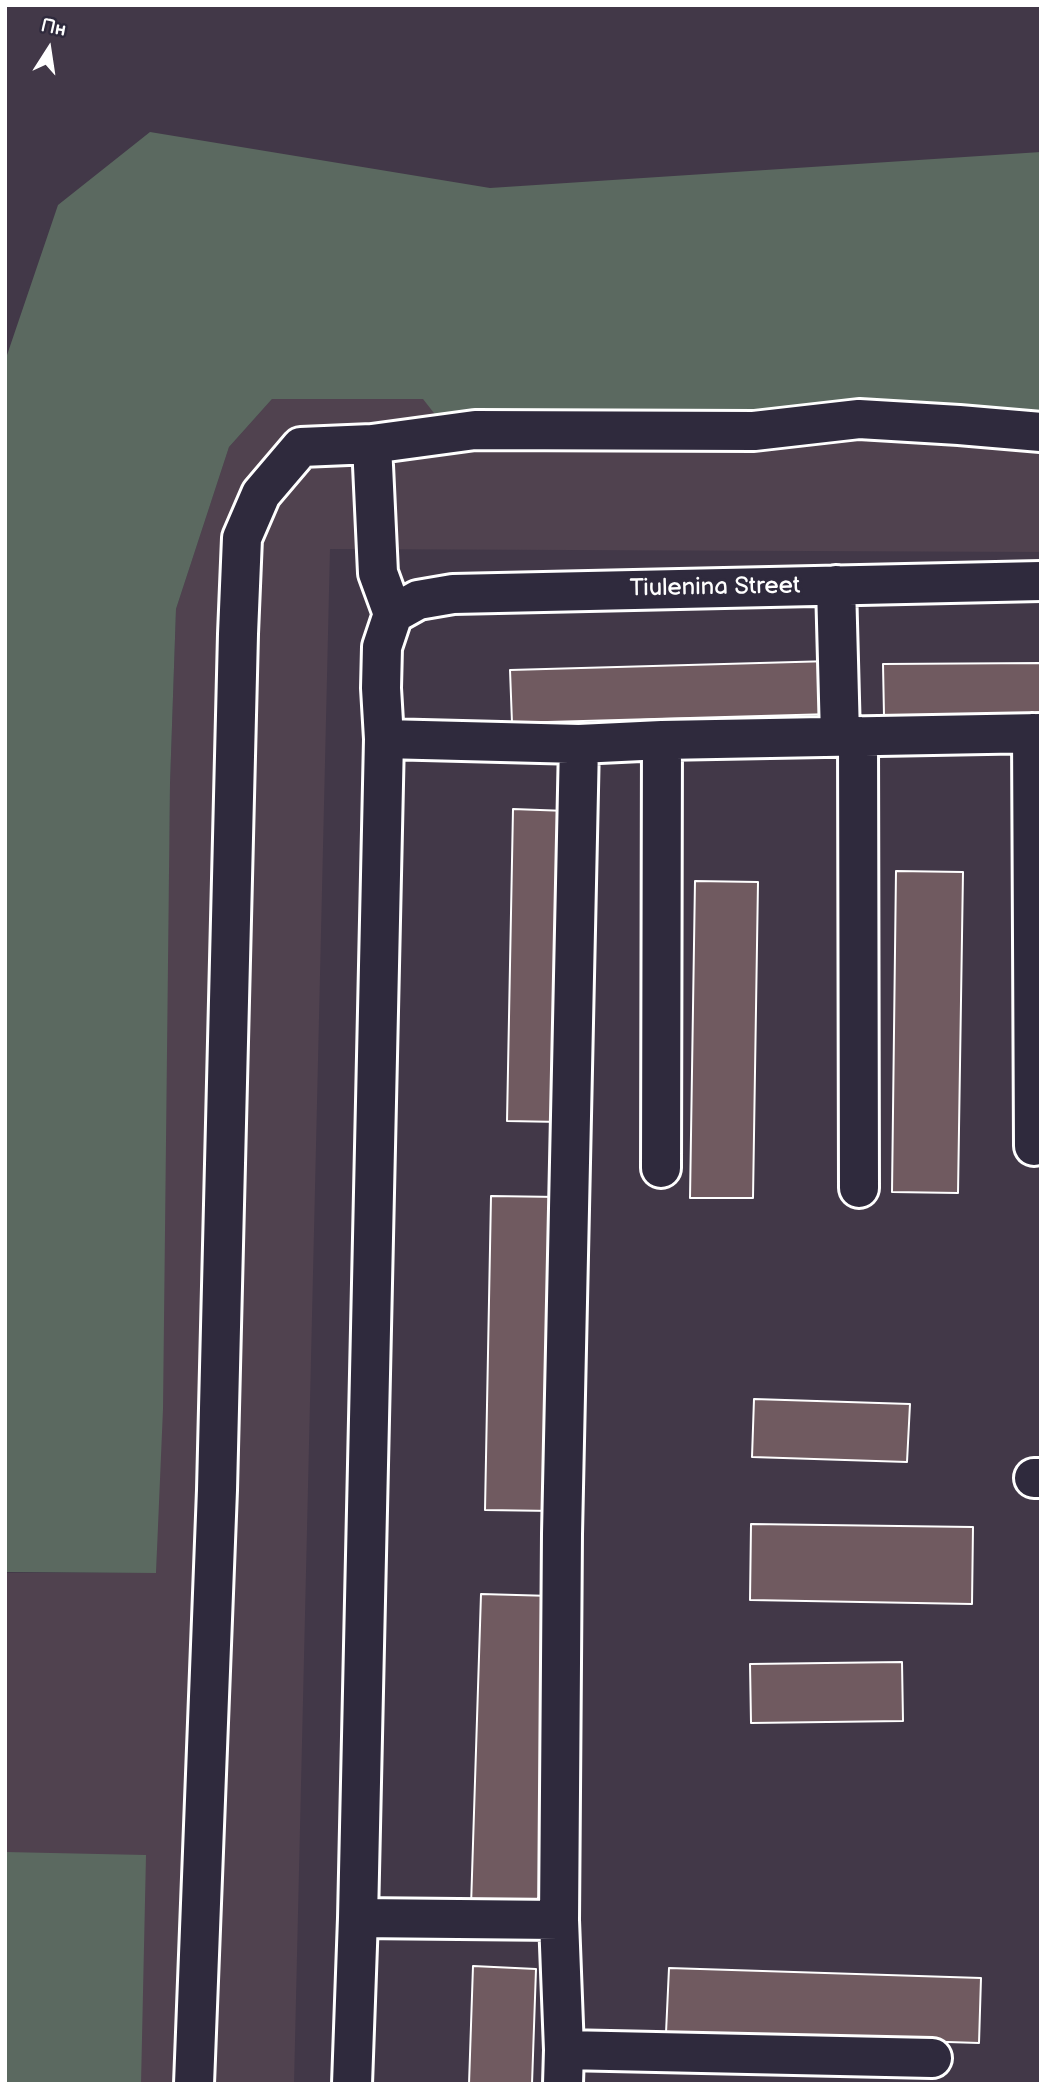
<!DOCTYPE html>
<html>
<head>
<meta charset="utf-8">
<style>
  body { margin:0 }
  #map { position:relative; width:1046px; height:2089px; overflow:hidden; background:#423848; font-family:"Balsamiq Sans",sans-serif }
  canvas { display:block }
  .frame { position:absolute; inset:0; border:7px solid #fff; pointer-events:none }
  .north { position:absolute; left:14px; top:14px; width:70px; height:70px; -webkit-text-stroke:5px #2f2a3d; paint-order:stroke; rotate:12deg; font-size:19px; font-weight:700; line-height:28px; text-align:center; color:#fff }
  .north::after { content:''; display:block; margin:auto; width:24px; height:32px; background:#fff; clip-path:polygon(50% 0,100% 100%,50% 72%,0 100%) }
</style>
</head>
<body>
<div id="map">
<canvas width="1046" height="2089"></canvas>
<div class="frame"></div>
<div class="north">Пн</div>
</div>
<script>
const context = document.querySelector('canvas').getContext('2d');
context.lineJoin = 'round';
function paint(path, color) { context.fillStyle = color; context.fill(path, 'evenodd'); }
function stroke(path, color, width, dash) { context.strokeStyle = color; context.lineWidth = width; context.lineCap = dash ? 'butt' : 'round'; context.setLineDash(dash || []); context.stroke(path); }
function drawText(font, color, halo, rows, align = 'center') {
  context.font = font + ' "Balsamiq Sans",sans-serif'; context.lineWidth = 6; context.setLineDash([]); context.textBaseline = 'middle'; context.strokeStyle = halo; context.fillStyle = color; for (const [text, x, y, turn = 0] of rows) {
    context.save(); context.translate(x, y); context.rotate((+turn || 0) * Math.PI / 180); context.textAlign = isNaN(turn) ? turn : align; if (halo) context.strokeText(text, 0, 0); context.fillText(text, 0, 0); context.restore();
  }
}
const built = new Path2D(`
  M272,399H423L1041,425V552L330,549L294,2084H141L5,1852V1573H156L170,784L176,609L229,447Z`);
const green = new Path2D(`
  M150,132L490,188L1041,152V425L448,431L423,399H272L229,447L176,609L170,784L163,1409L156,1573L5,1572V361L58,205Z
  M5,1852L146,1855L141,2084H5Z`);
const building = new Path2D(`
  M831,661L832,714L512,723L510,670Z
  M1041,663V716H884L883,664Z
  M513,809L567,811L561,1122L507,1121Z
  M896,871L963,872L958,1193L892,1192Z
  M695,881L758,882L753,1198H690Z
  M491,1196L559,1197L553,1511L485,1510Z
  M754,1399L910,1404L907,1462L752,1457Z
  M751,1524L973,1527L972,1604L750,1600Z
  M481,1594L552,1596L542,1909L471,1906Z
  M902,1662L903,1721L751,1723L750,1664Z
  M473,1966L536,1969L532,2084H469Z
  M669,1968L981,1978L979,2043L666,2033Z`);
const minor = new Path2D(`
  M836,585L840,736
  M393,614L418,600L453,594L1041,581
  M1032,733L1034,1146
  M858,736L859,1188
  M384,739L579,744L662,740L1041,733
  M661,1168L662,740
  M1034,1478H1041
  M358,1918L559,1920
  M564,2050L932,2058
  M194,2084L217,1490L238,634L242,538L261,494L301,447L372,444L475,430L754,431L859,419L959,425L1041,432
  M352,2084L358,1918L384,739L381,688L382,647L393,614L378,573L372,444
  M563,2084L564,2050L559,1920L562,1534L579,744`);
const streetNames = [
  ["Tiulenina Street",715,588,-1]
];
paint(built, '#50424f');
paint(green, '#5b6960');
paint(building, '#705a60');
stroke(building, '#fff', 2);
stroke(minor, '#fff', 44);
stroke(minor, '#2f2a3d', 38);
drawText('24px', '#fff', '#2f2a3d', streetNames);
</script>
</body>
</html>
